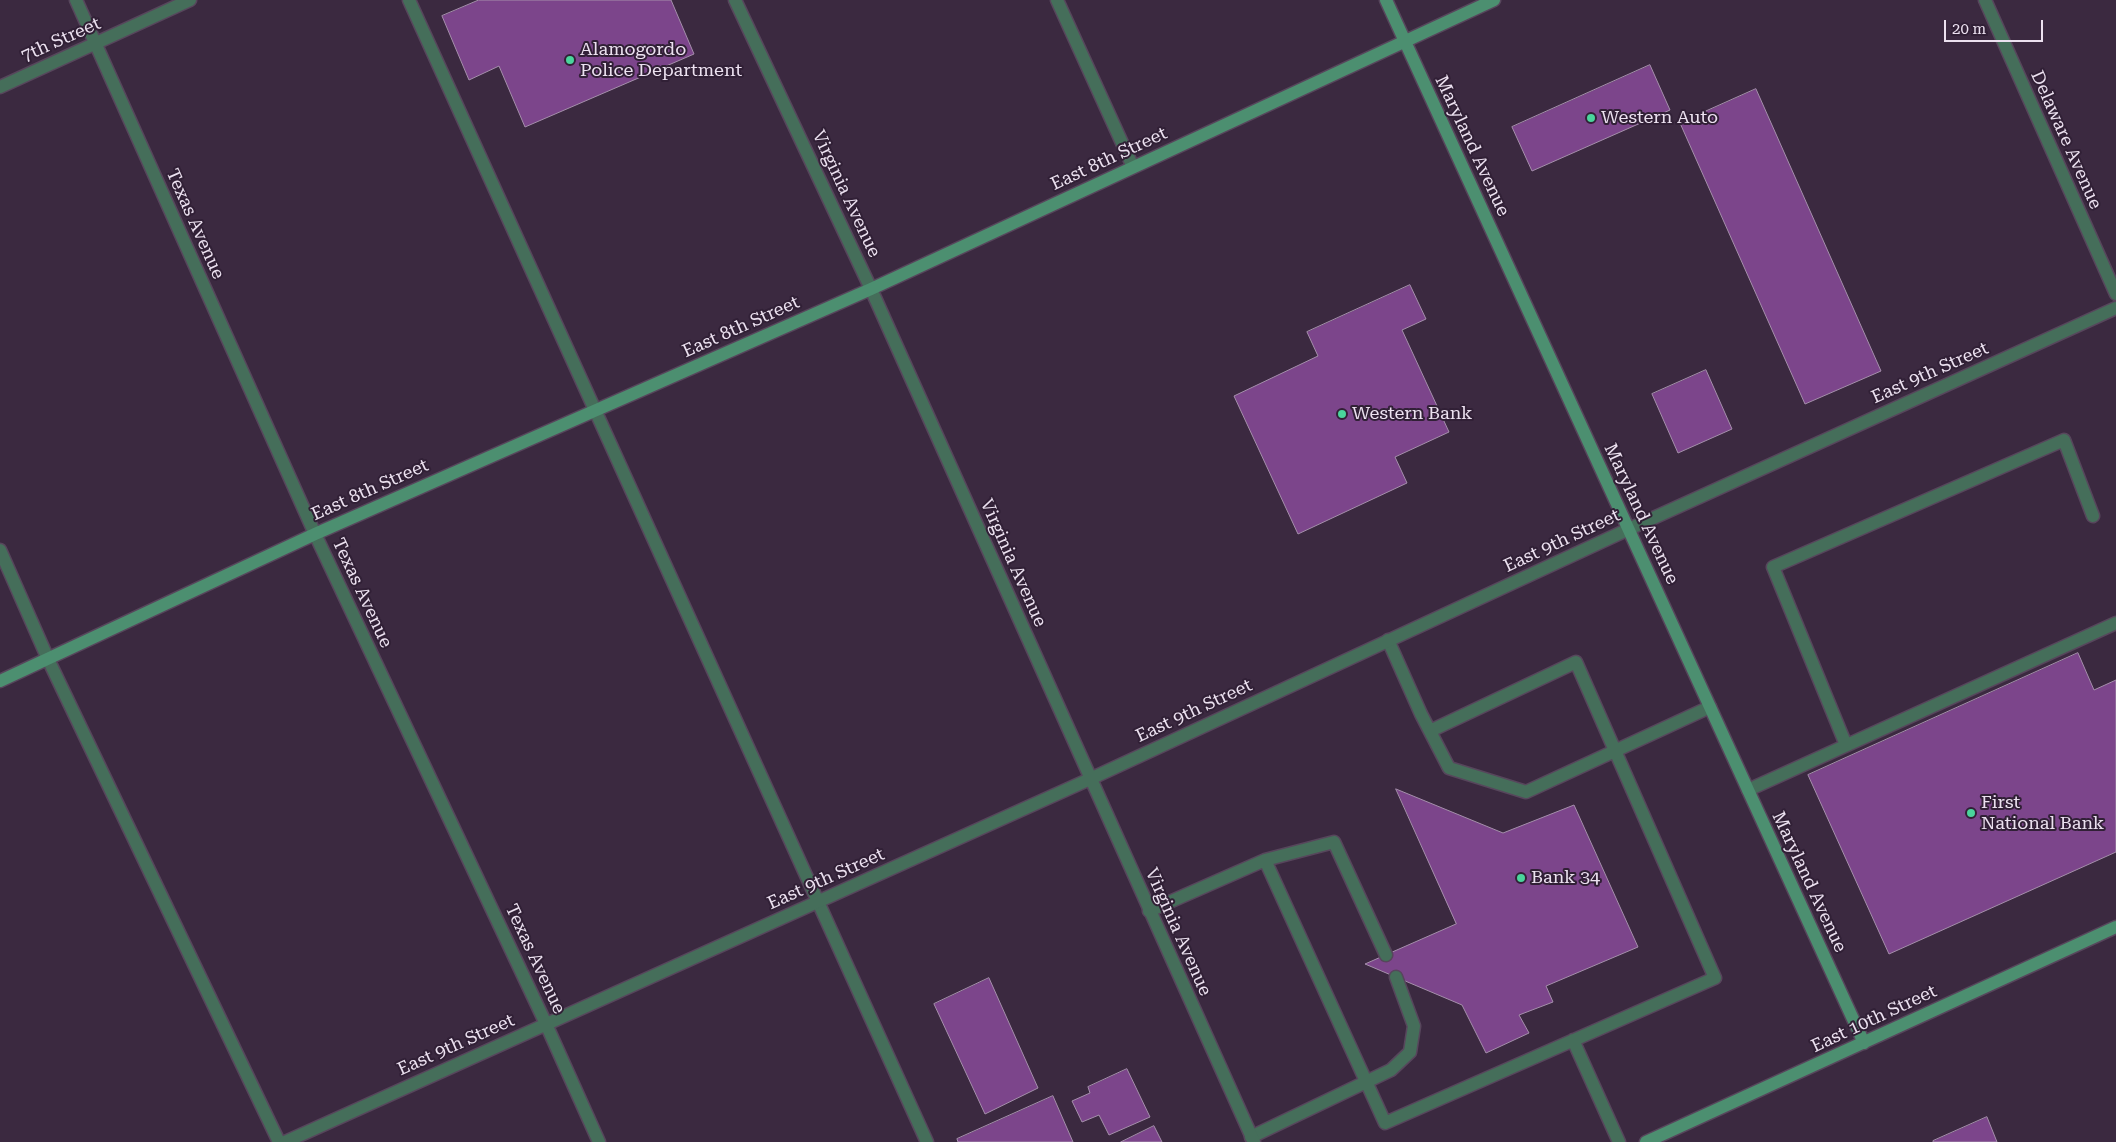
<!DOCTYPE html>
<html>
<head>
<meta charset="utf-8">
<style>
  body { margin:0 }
  #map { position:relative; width:2116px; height:1142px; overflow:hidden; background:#3b2940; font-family:"Roboto Serif",serif }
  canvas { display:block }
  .scale { position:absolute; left:1944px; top:20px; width:99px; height:22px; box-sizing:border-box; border:2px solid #ece1f0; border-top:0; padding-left:6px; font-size:15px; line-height:18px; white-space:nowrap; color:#ece1f0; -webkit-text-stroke:4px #312036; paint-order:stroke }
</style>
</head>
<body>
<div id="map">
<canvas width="2116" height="1142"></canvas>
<div class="scale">20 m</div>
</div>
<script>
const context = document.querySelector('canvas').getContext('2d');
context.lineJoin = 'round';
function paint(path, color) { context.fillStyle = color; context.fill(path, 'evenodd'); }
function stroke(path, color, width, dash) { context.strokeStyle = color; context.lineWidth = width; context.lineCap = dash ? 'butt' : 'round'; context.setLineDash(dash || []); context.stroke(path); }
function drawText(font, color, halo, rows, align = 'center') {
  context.font = font + ' "Roboto Serif",serif'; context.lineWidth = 4; context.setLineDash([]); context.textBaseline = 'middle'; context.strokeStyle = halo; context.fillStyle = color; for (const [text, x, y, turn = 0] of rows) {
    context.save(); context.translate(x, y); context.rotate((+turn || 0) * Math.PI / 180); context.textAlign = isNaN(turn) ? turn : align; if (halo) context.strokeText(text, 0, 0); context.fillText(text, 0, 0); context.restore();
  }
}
const building = new Path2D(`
  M479,0H671L694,54L525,127L499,66L469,80L442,16Z
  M1650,65L1670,110L1532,171L1512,127Z
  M1756,89L1881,371L1805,404L1680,123Z
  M1410,285L1426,319L1402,330L1449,432L1395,457L1407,483L1298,534L1234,396L1318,356L1307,332Z
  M1706,370L1732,429L1678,453L1652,394Z
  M2078,653L2094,690L2116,680V852L1889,954L1808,775Z
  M1396,789L1503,833L1574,805L1638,947L1546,986L1553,1002L1519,1015L1529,1033L1486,1053L1462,1005L1365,964L1456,924Z
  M989,978L1038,1088L985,1114L934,1004Z
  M1127,1069L1150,1117L1109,1135L1099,1115L1082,1122L1072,1101L1090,1093L1088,1087Z
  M1053,1096L1073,1142H958L957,1139Z
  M1987,1117L1997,1142H1933V1141Z
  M1154,1126L1162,1142H1121Z`);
const lane = new Path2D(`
  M409,0L927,1142
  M1057,0L1133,167
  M0,550L48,659L279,1142
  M1388,640L1421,714L1449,768L1526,792L1710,707
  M1846,745L1773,567L2064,440L2093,516
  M1748,790L2116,623
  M1265,860L1385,1123L1715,978L1576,662L1430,731
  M1149,911L1265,860L1334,842L1386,955
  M1573,1040L1619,1142
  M1251,1137L1391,1070L1410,1052L1414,1026L1396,977`);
const street = new Path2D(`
  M76,0L315,534L546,1024L599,1142
  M735,0L871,289L1254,1142
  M1985,0L2116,294
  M0,87L190,0
  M285,1142L1090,779L1629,529L2116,308`);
const secondary = new Path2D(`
  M1386,0L1864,1043
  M0,681L315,534L871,289L1494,0
  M1646,1142L2116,927`);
const markers = [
  [570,60,5,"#4ad49c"],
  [1591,118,5,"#4ad49c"],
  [1342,414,5,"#4ad49c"],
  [1971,813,5,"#4ad49c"],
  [1521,878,5,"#4ad49c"]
];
const streetNames = [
  ["7th Street",61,40,-24],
  ["Delaware Avenue",2066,140,66],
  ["Maryland Avenue",1472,146,65],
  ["East 8th Street",1109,159,-25],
  ["Virginia Avenue",846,194,65],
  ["Texas Avenue",195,224,66],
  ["East 8th Street",741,327,-24],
  ["East 9th Street",1930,373,-24],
  ["East 8th Street",370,490,-24],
  ["Maryland Avenue",1641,514,65],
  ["East 9th Street",1562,541,-25],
  ["Virginia Avenue",1013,563,66],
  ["Texas Avenue",362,593,65],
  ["East 9th Street",1194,711,-25],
  ["East 9th Street",826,879,-24],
  ["Maryland Avenue",1809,882,65],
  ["Virginia Avenue",1178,932,66],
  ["Texas Avenue",535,959,65],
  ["East 10th Street",1874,1019,-25],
  ["East 9th Street",456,1045,-24]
];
const poiNames = [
  ["Alamogordo",580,50],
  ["Police Department",580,71],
  ["Western Auto",1601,118],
  ["Western Bank",1352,414],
  ["First",1981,803],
  ["National Bank",1981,824],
  ["Bank 34",1531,878]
];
paint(building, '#7c458b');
stroke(building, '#a58fab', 1);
stroke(lane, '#57465c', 15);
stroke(street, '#57465c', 15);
stroke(secondary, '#57465c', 15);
stroke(lane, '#456e5a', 12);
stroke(street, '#456e5a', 12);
stroke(secondary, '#4c8f70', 12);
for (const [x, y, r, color] of markers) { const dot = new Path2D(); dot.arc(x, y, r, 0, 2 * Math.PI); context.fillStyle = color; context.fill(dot); stroke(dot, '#312036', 2); }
drawText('18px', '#ece1f0', '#312036', streetNames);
drawText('18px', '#ece1f0', '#312036', poiNames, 'left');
</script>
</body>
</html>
